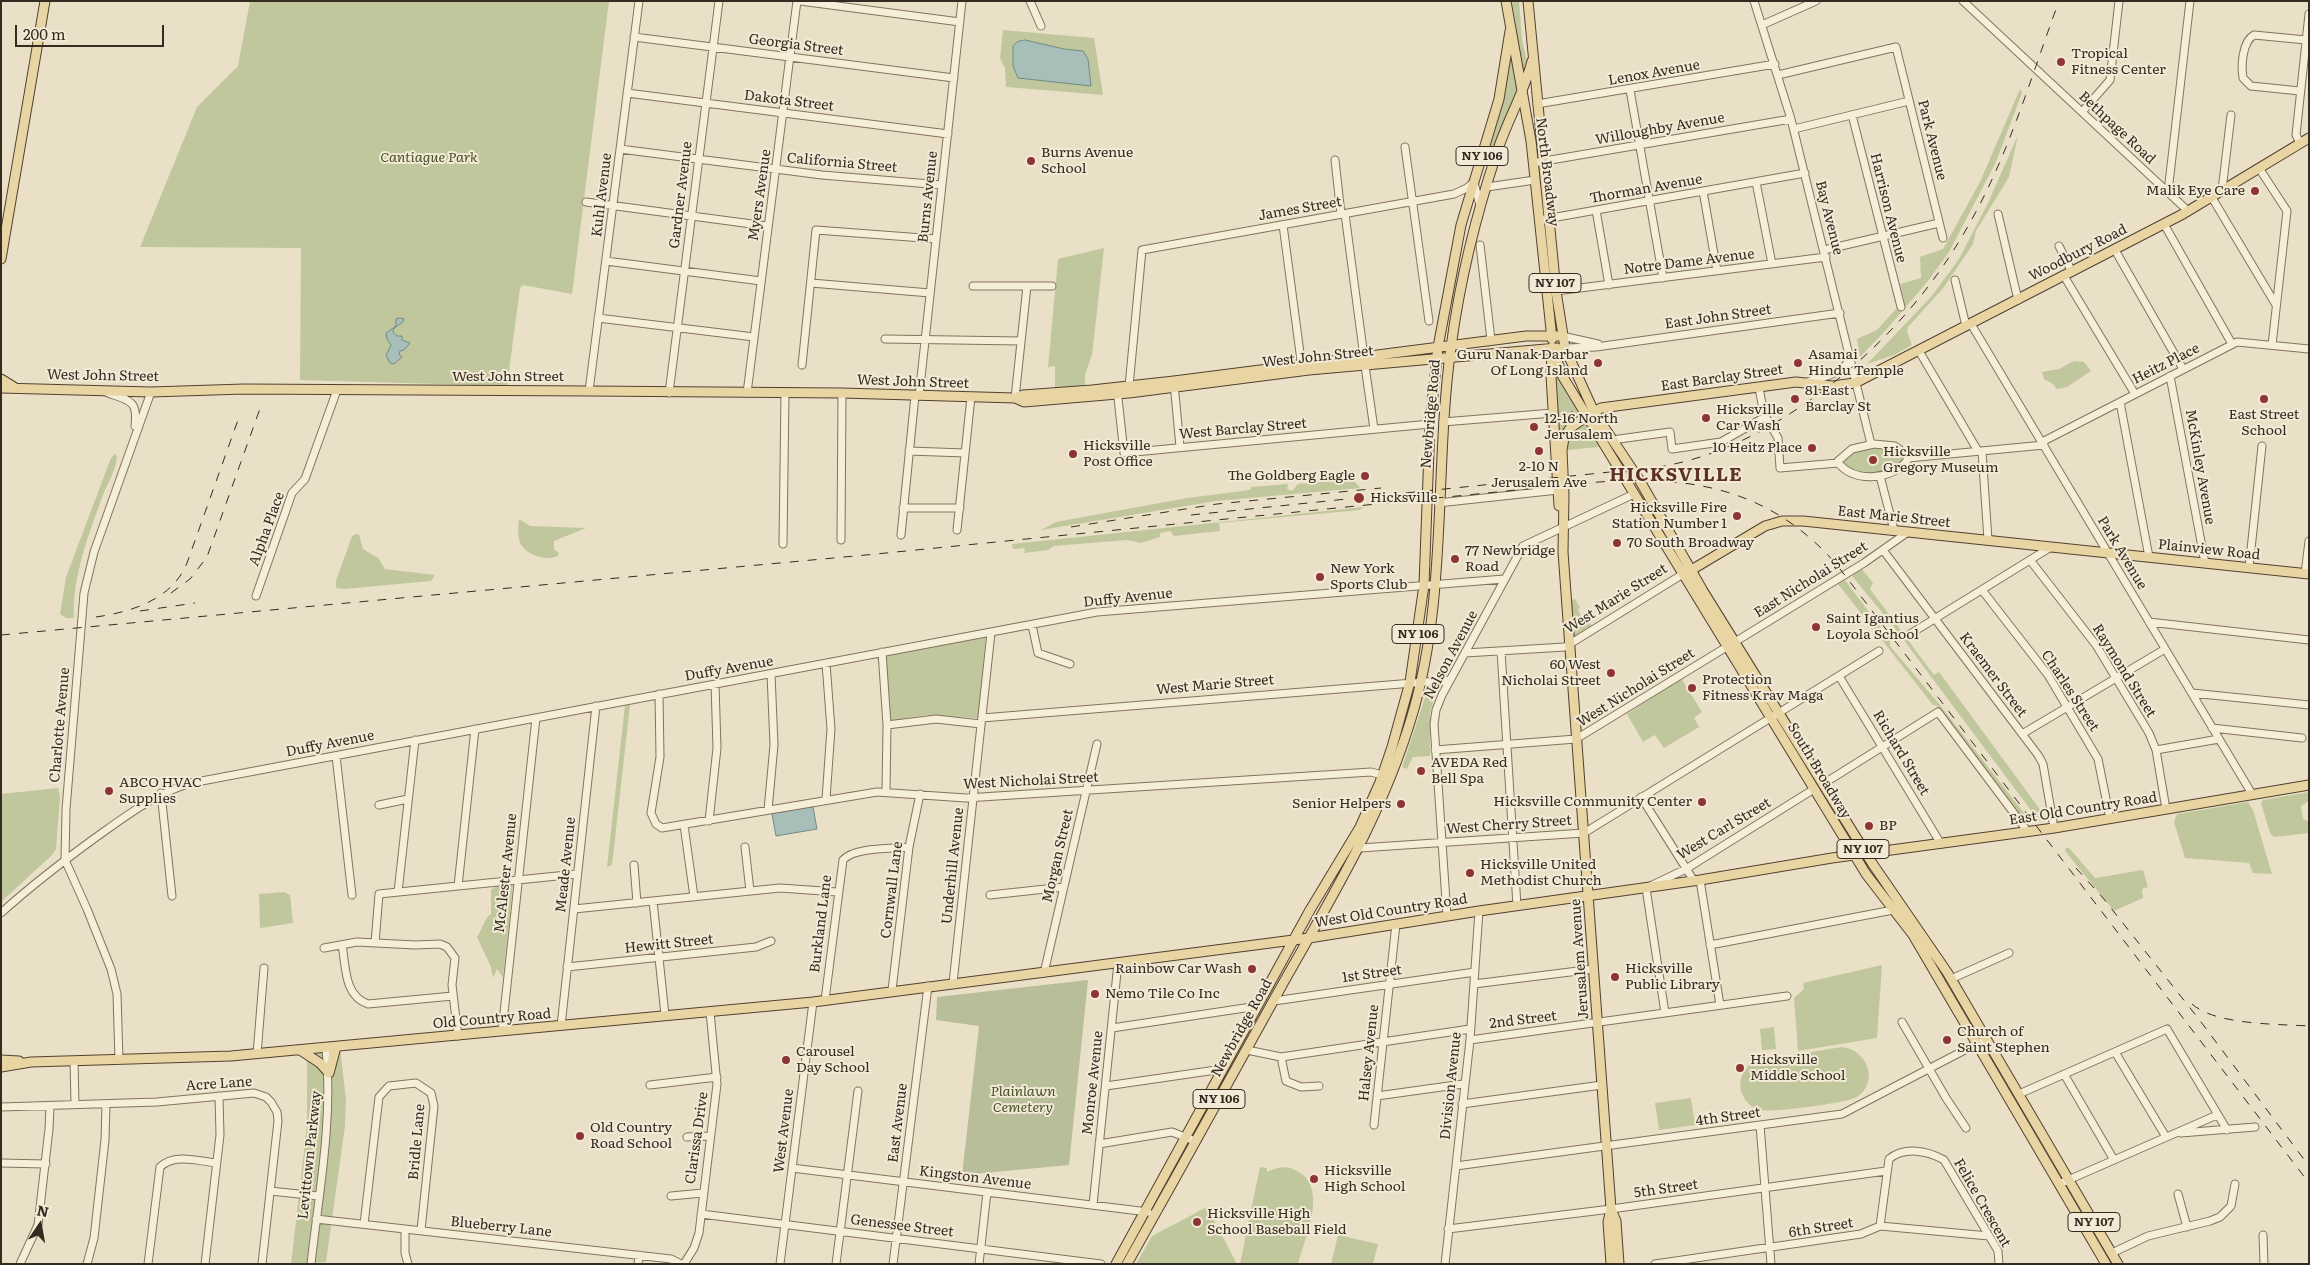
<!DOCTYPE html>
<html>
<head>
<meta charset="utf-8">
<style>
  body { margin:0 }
  #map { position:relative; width:2310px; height:1265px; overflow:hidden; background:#eae0c7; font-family:Literata,serif }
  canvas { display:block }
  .frame { position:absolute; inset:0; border:2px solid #352b20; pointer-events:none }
  .north { position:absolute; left:15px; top:1200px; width:50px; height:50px; -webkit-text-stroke:4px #f2ead6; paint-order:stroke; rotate:12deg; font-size:14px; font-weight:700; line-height:20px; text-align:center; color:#352b20 }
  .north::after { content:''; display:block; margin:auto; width:18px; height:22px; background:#352b20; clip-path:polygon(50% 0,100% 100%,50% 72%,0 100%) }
  .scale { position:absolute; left:15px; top:25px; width:149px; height:22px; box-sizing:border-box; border:2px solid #352b20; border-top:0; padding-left:6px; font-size:15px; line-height:18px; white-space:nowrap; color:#352b20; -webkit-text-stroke:4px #f2ead6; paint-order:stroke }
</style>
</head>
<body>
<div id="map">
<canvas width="2310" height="1265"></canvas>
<div class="frame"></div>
<div class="north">N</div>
<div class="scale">200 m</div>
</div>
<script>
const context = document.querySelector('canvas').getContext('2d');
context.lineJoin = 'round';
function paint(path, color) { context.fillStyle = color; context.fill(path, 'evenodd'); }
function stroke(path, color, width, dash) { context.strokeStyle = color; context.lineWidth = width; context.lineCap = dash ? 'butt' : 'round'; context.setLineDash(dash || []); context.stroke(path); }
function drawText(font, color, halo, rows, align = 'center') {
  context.font = font + ' Literata,serif'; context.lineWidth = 4; context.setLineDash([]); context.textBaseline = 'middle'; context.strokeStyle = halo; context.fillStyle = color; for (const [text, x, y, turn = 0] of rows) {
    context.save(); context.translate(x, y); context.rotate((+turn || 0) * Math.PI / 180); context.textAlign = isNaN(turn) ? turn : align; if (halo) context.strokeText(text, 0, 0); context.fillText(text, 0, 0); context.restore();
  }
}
const green = new Path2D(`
  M250,1H609L572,294L523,285L520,288L507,386L300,380L301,248L140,247L197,107L238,66Z
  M1512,1H1519L1522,40L1528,65L1524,78Z
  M1003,30L1094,38L1103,95L1006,87L1005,68L1000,58Z
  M1511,57H1513L1519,91L1487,166L1485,164L1504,95Z
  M2020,89L2022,93L1996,162L1949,252L1928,281L1886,330L1860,357L1857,339L1877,330L1904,300L1900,284L1921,278L1920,257L1943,249L1980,182Z
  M2018,135L2009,177L1976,231L1973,244L1944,287L1908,327L1907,331L1912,345L1894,355L1867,364L1931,297L1959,259L1988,203Z
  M1104,248L1092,355L1085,375V386L1055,388V366L1048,367L1058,259Z
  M1553,357L1566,391L1599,447L1557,451Z
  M2074,361L2084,362L2091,371L2067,387L2057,389L2053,384L2044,379L2042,372L2059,369Z
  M1867,445L1901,450L1906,461C1877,477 1868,481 1839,461Z
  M115,454L117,456C116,470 108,482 103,495C89,534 72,576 74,618H66L60,614L66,577L111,458Z
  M1347,480L1355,482L1360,488L1216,501L1041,530L1056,522L1187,498L1250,490L1251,487L1288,484L1287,489L1292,491L1298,484Z
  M1364,507L1360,510L1219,523L1220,531L1174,536L1170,531L1160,533V537L1141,543L1127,540L1054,546L1048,550L1024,553L1025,548L1013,549L1012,544Z
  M519,519L530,526L586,528L554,541V549L559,553L558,556C547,561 529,556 522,546C517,540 518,526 519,519Z
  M357,534L359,535L363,549L378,558L385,569L435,575L431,581L344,589L336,588V581L352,536Z
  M1862,569L1873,583L1870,589L1934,675L1939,672L2047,819L2039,821L1891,623L1852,576Z
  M1845,580L1890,640V646L1939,704L2031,822L2022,819L1936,705H1933L1838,584Z
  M1575,599L1580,608L1578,610L1582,618L1586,616L1594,630L1570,643L1567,602Z
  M986,637L978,718L926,715L890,721L885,655Z
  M1681,678L1702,712L1694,718L1699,727L1664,748L1655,735L1643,742L1627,714Z
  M1430,685H1438L1430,712V756L1413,757L1407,769L1402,767L1425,698L1426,686Z
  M625,705H630L612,865L607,867Z
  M58,788L60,796L56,849L52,855L1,902V794Z
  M2309,792V801L2301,806L2303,819L2309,822V833L2274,837L2270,833L2261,803L2263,800Z
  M2248,802L2253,810L2272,874L2253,873L2249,863L2185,858L2174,822L2177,814Z
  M2066,848H2069L2095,878L2143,870L2148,887L2142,889L2143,898L2114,911L2065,851Z
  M513,884L503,977L497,969L493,978L491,967L477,937C482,930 484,918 491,914V890L496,886Z
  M284,892L290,895L293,923L260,928L259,894Z
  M1882,965L1877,1038L1798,1051L1794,998L1804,989L1803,983Z
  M1774,1027L1776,1049L1762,1050L1760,1029Z
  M340,1047L346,1100L345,1126L326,1262L291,1264L307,1125V1051Z
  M1842,1047C1867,1050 1880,1081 1857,1097C1848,1103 1769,1113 1759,1110C1750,1107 1744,1100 1741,1091C1738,1079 1744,1068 1754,1061Z
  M1691,1098L1695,1125L1659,1130L1655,1103Z
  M1260,1167L1267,1168V1172C1278,1167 1286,1165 1297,1171C1329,1187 1305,1238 1298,1264H1240Z
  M1207,1207L1237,1264H1136L1152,1236Z
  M1338,1235L1378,1244L1373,1264H1331Z`);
const cemetery = new Path2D(`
  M1088,980L1069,1165L962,1175L979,1026L936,1020L937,997Z`);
const water = new Path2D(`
  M1025,40L1064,49L1083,51L1088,59L1091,86L1018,78L1013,66V46L1017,42Z
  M400,318L404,319L402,323L394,328L393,332L397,336H402V340L410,343L404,350L400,351L399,354L402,357L394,364L390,363L386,355L391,345L387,339L386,333L396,326V319Z
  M813,807L817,829L776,836L772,814Z`);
const minor = new Path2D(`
  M800,1L960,22
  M1030,1L1041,26
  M1754,1L1791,119L1871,444
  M1963,1L2188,211
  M1762,25L1816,1
  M634,37L954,78
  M1778,75L1896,47L1943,238
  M1630,90L1663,278
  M2300,91L2251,86L2243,78C2241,66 2242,42 2254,35L2306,40
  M627,93L948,134
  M1537,104L1775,64
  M2082,112L2110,80L2119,1
  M1852,115L1901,307
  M1794,129L1909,101
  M2300,143L2296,135L2309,14
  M1405,147L1429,321
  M620,149L822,175L942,185
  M1335,160L1341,214
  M1533,163L1791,119
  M2259,168L2287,211L2272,345
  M1756,182L1772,264
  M1487,187L1535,180
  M2222,190L2231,115
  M1703,191L1717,271
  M2168,192L2190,1
  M2211,196L2276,305
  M586,202L767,226
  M1596,210L1609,285
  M1345,214L1364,357
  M1998,214L2018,300
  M1540,220L1805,173
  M2164,224L2232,344
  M1283,225L1302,368
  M1480,245L1491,340
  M2059,246L2072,272
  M1824,250L1939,223
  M2115,250L2183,369
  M606,261L761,281
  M2064,276L2135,394
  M1955,280L1966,326
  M811,283L930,293
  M973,286H1052
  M1556,291L1826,257
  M598,318L754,337
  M1971,324L2252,794
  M1562,336L1598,344
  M885,339L1021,341
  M1565,348L1596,347L1840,313
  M1919,351L1978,451
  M802,365L816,230L936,239
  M1365,366L1374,429
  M2170,376L2205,563
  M1807,382C1824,377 1842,374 1851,358
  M1174,383L1180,447
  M1129,386L1142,250L1454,194L1467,188L1474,182L1480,206
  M1759,388L1764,414L1778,438L1780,468L1838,463
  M1117,389L1124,453L1430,424
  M589,391L639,1
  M108,393C130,401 138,400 135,426
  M669,393L719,1
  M747,393L797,1
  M919,396L962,1
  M1015,398L1027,286
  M2120,402L2149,557
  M1443,422L1553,413
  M1612,440L1670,432L1672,449L1721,442L1765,417
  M2042,442L2237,342L2309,349
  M1874,444L1895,446L1907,455V461C1892,479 1857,483 1840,465L1838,461L1852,449Z
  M909,451L965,453
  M1982,451L1988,540
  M1908,458L2044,445
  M1880,476L1894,530
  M1438,503L1558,490
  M903,508H960
  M957,530L971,397
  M901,535L915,396
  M841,540L842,393
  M783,544L785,393
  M1883,550L2038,755L2043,764L2054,828
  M2030,560L2096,645L2149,733L2156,750L2166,809
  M2249,568L2262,446
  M2305,574L2309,541
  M1982,590L2048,675L2098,759L2110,819
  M256,596L292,493L305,479L337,390
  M2149,622L2309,640
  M1032,625L1038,653L1070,664
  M1910,634L2051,547
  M1501,651L1517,906
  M882,652L887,725L886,792
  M1465,653L1565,647L1683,574
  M826,663L831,729L826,799
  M1839,676L1941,844
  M2192,693L2309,705
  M659,694L660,757L651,813L656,824L662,828L877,792L966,798L1371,772L1382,775
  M982,718L1450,680
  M887,725L936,719L981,724
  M2212,728L2302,738
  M2022,734L2165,649
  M1435,750L1576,739L1864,563L1908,532
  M2156,750L2219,739
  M336,756L352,895
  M1823,784L1938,712L2028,832
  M161,793L172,896
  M1641,797L1694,881
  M379,805L408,799
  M768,810L774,745L771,674
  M709,821L717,748L715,684
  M684,825L694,897
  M745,847L750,891
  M1360,848L1584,833L1879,651
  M634,865L637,903
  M1700,880L1720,1005
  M458,886L475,729
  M398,892L415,740
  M990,895L1064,887
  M653,901L665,1015
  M574,909L780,888L837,892
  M1,913C31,886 62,862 95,838C126,816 154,794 191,783L1097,612L1504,579
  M1447,916L1434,724L1436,710L1442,695L1523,546L1634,494
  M375,943L379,894L577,874
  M342,945C346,967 344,996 368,1004L453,996
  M1710,945L1893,910
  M324,948L357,942L415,945L440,944L447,947L455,958L452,985L458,1036
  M567,967L756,947L771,941
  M1044,973L1097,744
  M1951,979L2009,953
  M953,983L991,633
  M1474,984L1594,969
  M892,990L909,847L920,794
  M825,1000L843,860C854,847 892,849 909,847
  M1274,1001L1475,972
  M1665,1013L1646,888L1686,869L1814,789
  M1902,1022L1946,1098L1966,1128
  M561,1026L596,706
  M1112,1028L1258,1006
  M502,1031L536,718
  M1470,1040L1787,996
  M1247,1050L1281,1057L1470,1029
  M2115,1052L2166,1137
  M257,1054L264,968
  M1281,1057L1286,1081L1301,1087L1319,1086
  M119,1060L117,994L111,969L87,909L65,860L66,809L84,593L94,552L151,392
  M74,1061L75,1104
  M2064,1074L2114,1160
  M650,1085L717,1077
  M1106,1086L1223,1069
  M2019,1094L2167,1029L2227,1130
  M1377,1096L1463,1084
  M1462,1104L1602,1085
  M1,1107L157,1102L254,1093L266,1097L271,1102L277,1112L278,1121L262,1264
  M1374,1125L1396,924
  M1760,1125L1771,1264
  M2181,1133L2255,1127
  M687,1137L710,1136
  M1099,1144L1172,1132L1195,1141
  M1,1163L46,1164
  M1456,1166L1842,1114L1986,1039
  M792,1168L1148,1212
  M2059,1184L2217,1115
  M270,1191L318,1196
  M2178,1194L2187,1227
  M671,1196L703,1193
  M1093,1205L1118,963
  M701,1214L1101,1264
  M316,1219L671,1259L681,1264
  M364,1224L379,1097L389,1086L416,1083L431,1093L434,1106L421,1230
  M1880,1226L1889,1159C1905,1146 1928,1151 1944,1160L1998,1251L1999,1264
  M405,1229V1253L408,1264
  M1448,1229L1611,1209L1886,1171
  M2263,1235L2264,1264
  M2112,1253L2148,1236L2210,1221L2220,1217L2231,1206L2235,1184
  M20,1264L38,1225L49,1129L50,1106
  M87,1264L94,1238L105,1140L106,1104
  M148,1264L160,1167C174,1153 199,1161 216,1163
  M205,1264L220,1135L219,1096
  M311,1264C319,1192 333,1120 326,1048
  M638,1264L639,1255
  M684,1264L694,1248L699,1233L717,1084L710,1012
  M780,1264L813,1002
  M836,1264L858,1091
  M893,1264L928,986
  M979,1264L987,1192
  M1445,1264L1470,1040L1479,911
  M1655,1264L1861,1234L1880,1226L1989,1236`);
const major = new Path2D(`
  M1506,1L1531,141L1552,339
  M1528,1L1556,291L1565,348L1594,412L1640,481L1703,591L1872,863L1947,972L2118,1264
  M1,259L45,1
  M1552,347L1563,377L1866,874L1913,935L2106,1264
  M1552,352L1551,376L1559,506
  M1,379L14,387
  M1,388L151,392L244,389L589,391L842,393L1015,398L1023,395L1092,390L1174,381L1526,336H1562
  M1015,398L1024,402L1129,393L1309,370L1557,348
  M1688,572L1765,526L1782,521H1803L2309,574
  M300,1050L320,1063L329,1073
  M1,1060L19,1061
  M1,1067L31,1062L231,1056L813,1002L1309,938L1479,911L1700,880L1832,858L2054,828L2309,785
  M329,1073L336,1047
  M1116,1264L1310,910L1360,827L1380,782L1392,747L1410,682L1424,585L1430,424L1438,347L1461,225L1499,99L1510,31
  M1127,1264C1179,1172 1230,1079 1281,987C1331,898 1381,818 1411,719C1448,599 1434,470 1451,347C1460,280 1476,215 1497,152C1507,121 1524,93 1532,61
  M1611,1264L1608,1222L1611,1209
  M1619,1264L1616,1221L1611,1209L1563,552L1564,495L1562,450L1564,438L1570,428L1587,416L1601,408L1796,382L1832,386L1855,383L2183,214L2309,138`);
const rail = new Path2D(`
  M1572,417V411
  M1191,515L1659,467C1718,457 1767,431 1816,396C1880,349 1934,289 1972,219C2010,151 2032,74 2059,1
  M1071,527L1217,504L1381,488
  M171,593L190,579L207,557L262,403
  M140,611L195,603
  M96,617C131,612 172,600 187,563L238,420
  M1,635L866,555L1587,483C1686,474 1768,486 1837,565L2309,1183
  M2076,868L2103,898L2198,1018L2309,1166
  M2192,1004C2215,1025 2277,1024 2309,1026`);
const markers = [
  [2061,62,5,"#8d3534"],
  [1031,161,5,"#8d3534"],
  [2255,191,5,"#8d3534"],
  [1598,363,5,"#8d3534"],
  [1798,363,5,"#8d3534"],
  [1795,399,5,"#8d3534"],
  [2264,399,5,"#8d3534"],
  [1706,418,5,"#8d3534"],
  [1534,427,5,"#8d3534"],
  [1812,448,5,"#8d3534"],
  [1539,451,5,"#8d3534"],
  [1073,454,5,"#8d3534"],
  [1873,460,5,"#8d3534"],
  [1365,476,5,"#8d3534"],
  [1359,498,6,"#8d3534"],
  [1737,516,5,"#8d3534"],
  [1617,543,5,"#8d3534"],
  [1455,559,5,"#8d3534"],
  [1320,577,5,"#8d3534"],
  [1816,627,5,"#8d3534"],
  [1611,673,5,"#8d3534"],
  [1692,688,5,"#8d3534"],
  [1421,771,5,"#8d3534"],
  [109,791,5,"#8d3534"],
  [1702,802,5,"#8d3534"],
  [1401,804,5,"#8d3534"],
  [1869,826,5,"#8d3534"],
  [1470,873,5,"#8d3534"],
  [1252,969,5,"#8d3534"],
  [1615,977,5,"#8d3534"],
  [1095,994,5,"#8d3534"],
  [1947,1040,5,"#8d3534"],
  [786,1060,5,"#8d3534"],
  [1740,1068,5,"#8d3534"],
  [580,1136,5,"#8d3534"],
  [1314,1179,5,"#8d3534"],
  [1197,1222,5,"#8d3534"]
];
const shields = [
  [1482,156,52],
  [1555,283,52],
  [1418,634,52],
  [1863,849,52],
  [1219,1099,52],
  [2094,1222,52]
];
const shieldNames = [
  ["NY 106",1482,156],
  ["NY 107",1555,283],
  ["NY 106",1418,634],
  ["NY 107",1863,849],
  ["NY 106",1219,1099],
  ["NY 107",2094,1222]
];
const streetNames = [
  ["Georgia Street",796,45,7],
  ["Lenox Avenue",1654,73,-10],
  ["Dakota Street",789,101,7],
  ["Bethpage Road",2117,128,43],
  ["Willoughby Avenue",1660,129,-10],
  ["Park Avenue",1932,140,76],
  ["California Street",842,163,5],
  ["North Broadway",1547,172,83],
  ["Thorman Avenue",1646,189,-10],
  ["Kuhl Avenue",602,195,-83],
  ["Gardner Avenue",681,195,-83],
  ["Myers Avenue",760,195,-82],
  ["Burns Avenue",928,197,-84],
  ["Harrison Avenue",1888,208,76],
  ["James Street",1300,209,-10],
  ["Bay Avenue",1829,218,76],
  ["Woodbury Road",2078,253,-27],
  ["Notre Dame Avenue",1689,262,-7],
  ["East John Street",1718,317,-8],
  ["West John Street",1318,357,-6],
  ["Heitz Place",2166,364,-27],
  ["West John Street",103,376,1],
  ["West John Street",508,377],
  ["East Barclay Street",1722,378,-8],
  ["West John Street",913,382,2],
  ["Newbridge Road",1431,414,-85],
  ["West Barclay Street",1243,429,-5],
  ["McKinley Avenue",2200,467,80],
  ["East Marie Street",1894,517,6],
  ["Alpha Place",267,529,-70],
  ["Plainview Road",2209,550,6],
  ["Park Avenue",2122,553,59],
  ["East Nicholai Street",1811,580,-32],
  ["Duffy Avenue",1128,598,-6],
  ["West Marie Street",1616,599,-32],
  ["Nelson Avenue",1451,655,-62],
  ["Duffy Avenue",729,669,-10],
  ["Raymond Street",2124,671,58],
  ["Kraemer Street",1993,675,53],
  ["West Marie Street",1215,685,-5],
  ["West Nicholai Street",1636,688,-32],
  ["Charles Street",2070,691,57],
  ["Charlotte Avenue",60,725,-85],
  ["Duffy Avenue",330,744,-11],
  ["Richard Street",1901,753,59],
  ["South Broadway",1819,771,59],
  ["West Nicholai Street",1031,781,-3],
  ["East Old Country Road",2083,809,-9],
  ["West Cherry Street",1509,825,-4],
  ["West Carl Street",1724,829,-31],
  ["Morgan Street",1058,856,-77],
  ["Meade Avenue",566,865,-84],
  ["Underhill Avenue",953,866,-84],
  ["McAlester Avenue",506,873,-84],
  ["Cornwall Lane",892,890,-83],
  ["West Old Country Road",1391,911,-9],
  ["Burkland Lane",821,924,-83],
  ["Hewitt Street",669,944,-6],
  ["Jerusalem Avenue",1580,959,-94],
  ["1st Street",1372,974,-8],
  ["Old Country Road",492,1019,-5],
  ["2nd Street",1523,1020,-7],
  ["Newbridge Road",1242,1028,-61],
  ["Halsey Avenue",1369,1053,-84],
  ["Monroe Avenue",1093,1083,-84],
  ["Acre Lane",219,1084,-4],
  ["Division Avenue",1451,1086,-84],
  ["4th Street",1728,1117,-8],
  ["East Avenue",898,1123,-83],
  ["West Avenue",784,1131,-83],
  ["Clarissa Drive",697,1138,-82],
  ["Bridle Lane",417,1142,-85],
  ["Levittown Parkway",310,1155,-84],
  ["Kingston Avenue",975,1178,7],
  ["5th Street",1666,1189,-8],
  ["Felice Crescent",1982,1203,60],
  ["Genessee Street",902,1226,7],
  ["Blueberry Lane",501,1227,6],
  ["6th Street",1821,1228,-9]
];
const poiNames = [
  ["Tropical",2071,54],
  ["Fitness Center",2071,70],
  ["Burns Avenue",1041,153],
  ["School",1041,169],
  ["Malik Eye Care",2245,191,"right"],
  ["Guru Nanak Darbar",1588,355,"right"],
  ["Of Long Island",1588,371,"right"],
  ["Asamai",1808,355],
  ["Hindu Temple",1808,371],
  ["81 East",1805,391],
  ["Barclay St",1805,407],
  ["Hicksville",1716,410],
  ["Car Wash",1716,426],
  ["East Street",2264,415,"center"],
  ["School",2264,431,"center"],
  ["12-16 North",1544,419],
  ["Jerusalem",1544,435],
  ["Hicksville",1083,446],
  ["Post Office",1083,462],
  ["10 Heitz Place",1802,448,"right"],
  ["Hicksville",1883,452],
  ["Gregory Museum",1883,468],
  ["2-10 N",1539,467,"center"],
  ["Jerusalem Ave",1539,483,"center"],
  ["The Goldberg Eagle",1355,476,"right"],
  ["Hicksville",1370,498],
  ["Hicksville Fire",1727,508,"right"],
  ["Station Number 1",1727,524,"right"],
  ["70 South Broadway",1627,543],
  ["77 Newbridge",1465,551],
  ["Road",1465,567],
  ["New York",1330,569],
  ["Sports Club",1330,585],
  ["Saint Igantius",1826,619],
  ["Loyola School",1826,635],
  ["60 West",1601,665,"right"],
  ["Nicholai Street",1601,681,"right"],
  ["Protection",1702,680],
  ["Fitness Krav Maga",1702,696],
  ["AVEDA Red",1431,763],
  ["Bell Spa",1431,779],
  ["ABCO HVAC",119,783],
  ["Supplies",119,799],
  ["Hicksville Community Center",1692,802,"right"],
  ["Senior Helpers",1391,804,"right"],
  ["BP",1879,826],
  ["Hicksville United",1480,865],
  ["Methodist Church",1480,881],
  ["Rainbow Car Wash",1242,969,"right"],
  ["Hicksville",1625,969],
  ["Public Library",1625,985],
  ["Nemo Tile Co Inc",1105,994],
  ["Church of",1957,1032],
  ["Saint Stephen",1957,1048],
  ["Carousel",796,1052],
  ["Day School",796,1068],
  ["Hicksville",1750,1060],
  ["Middle School",1750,1076],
  ["Old Country",590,1128],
  ["Road School",590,1144],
  ["Hicksville",1324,1171],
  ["High School",1324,1187],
  ["Hicksville High",1207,1214],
  ["School Baseball Field",1207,1230]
];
const parkNames = [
  ["Cantiague Park",429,158],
  ["Plainlawn",1023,1092],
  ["Cemetery",1023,1108]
];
const districtNames = [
  ["HICKSVILLE",1676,475]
];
paint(green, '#c1c79c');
paint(cemetery, '#b8bd9a');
paint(water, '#a8beb8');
stroke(water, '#6f8c85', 1);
stroke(minor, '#84735e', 9);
stroke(major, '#524132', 11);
stroke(minor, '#f5eed9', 7);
stroke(major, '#e9d4a3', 9);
stroke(rail, '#352b20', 1, [9, 9]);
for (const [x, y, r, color] of markers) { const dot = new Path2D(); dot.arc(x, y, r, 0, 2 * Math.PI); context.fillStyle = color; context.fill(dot); stroke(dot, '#f2ead6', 2); }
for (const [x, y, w] of shields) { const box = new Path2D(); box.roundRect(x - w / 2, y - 9.5, w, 19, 4); context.fillStyle = '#f2ead6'; context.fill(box); stroke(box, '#352b20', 1); }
drawText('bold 12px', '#352b20', null, shieldNames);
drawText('14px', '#352b20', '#f2ead6', streetNames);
drawText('14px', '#352b20', '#f2ead6', poiNames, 'left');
drawText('italic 14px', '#455029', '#f2ead6', parkNames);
context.letterSpacing = '1px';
drawText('bold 19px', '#5e3124', '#f2ead6', districtNames);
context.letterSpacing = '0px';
</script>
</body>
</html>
